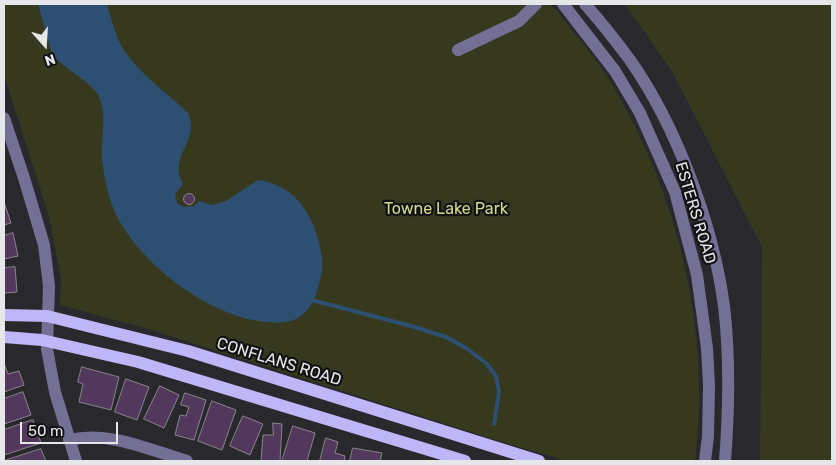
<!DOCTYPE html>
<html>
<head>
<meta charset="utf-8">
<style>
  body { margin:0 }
  #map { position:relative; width:836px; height:465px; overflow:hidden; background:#29292d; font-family:Rubik,sans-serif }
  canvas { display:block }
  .frame { position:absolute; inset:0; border:5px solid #e6e7e9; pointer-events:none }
  .north { position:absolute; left:20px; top:20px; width:50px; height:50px; -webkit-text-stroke:4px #121214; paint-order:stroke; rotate:161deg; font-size:14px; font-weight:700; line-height:20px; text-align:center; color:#e6e7e9 }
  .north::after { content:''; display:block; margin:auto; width:18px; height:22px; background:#e6e7e9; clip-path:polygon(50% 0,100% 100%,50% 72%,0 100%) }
  .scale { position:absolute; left:20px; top:422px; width:98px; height:22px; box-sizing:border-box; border:2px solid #e6e7e9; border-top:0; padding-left:6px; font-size:15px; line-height:18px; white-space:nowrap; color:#e6e7e9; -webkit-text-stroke:4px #121214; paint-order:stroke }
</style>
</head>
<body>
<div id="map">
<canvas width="836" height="465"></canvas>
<div class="frame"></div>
<div class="north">N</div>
<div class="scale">50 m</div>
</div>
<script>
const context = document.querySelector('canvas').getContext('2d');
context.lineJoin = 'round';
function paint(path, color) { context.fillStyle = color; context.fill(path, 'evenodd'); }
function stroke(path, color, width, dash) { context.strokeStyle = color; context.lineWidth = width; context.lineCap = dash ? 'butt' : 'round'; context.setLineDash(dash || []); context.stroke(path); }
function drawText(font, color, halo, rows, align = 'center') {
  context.font = font + ' Rubik,sans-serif'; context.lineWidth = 4.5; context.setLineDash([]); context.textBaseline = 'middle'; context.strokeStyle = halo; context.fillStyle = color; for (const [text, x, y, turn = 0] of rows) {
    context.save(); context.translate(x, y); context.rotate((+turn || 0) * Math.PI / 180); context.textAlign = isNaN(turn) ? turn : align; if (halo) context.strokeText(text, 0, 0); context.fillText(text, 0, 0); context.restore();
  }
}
const green = new Path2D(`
  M4,4H549L558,12C574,34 594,55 608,78C677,190 712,330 695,461H568L502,442L148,329L60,305L61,279L49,216L4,75Z
  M625,4H832V461H760L762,247L673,73Z`);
const water = new Path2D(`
  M38,4H107C111,18 115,35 122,47C137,72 167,93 188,113C201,141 167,156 183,184L175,194L177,203L184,207L194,206L199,201L211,205L226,201L258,180C293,185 311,210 319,243C321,251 323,261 322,269C322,274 320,279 319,284C316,297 310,311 298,318C289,323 278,323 268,322C210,319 132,259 112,205C107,191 104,175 102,160C101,142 107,113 99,97C92,81 64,70 52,54Z`);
const stream = new Path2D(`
  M308,299L411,326L446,337L466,348L486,363L496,376L499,392L494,424`);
const building = new Path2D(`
  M183.5 199a5.5 5.5 0 1 1 11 0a5.5 5.5 0 1 1-11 0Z
  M4,202L11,223L4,225Z
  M13,233L18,256L4,259V236Z
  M15,267L17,292L4,293V268Z
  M5,366L8,374L19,371L24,385L4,392V367Z
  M82,367L119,377L111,410L79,402L83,384L78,382Z
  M126,379L149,387L137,420L115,412Z
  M160,386L179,395L164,428L144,419Z
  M23,392L31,415L4,424V399Z
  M185,393L206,400L194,440L175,435L180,415L186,416L189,407L181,405Z
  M212,401L236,410L222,450L198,441Z
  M243,416L263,424L250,455L230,446Z
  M33,420L41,443L4,455V430Z
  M273,423L282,424L280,461H261L263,435H273Z
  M293,426L315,433L307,461H282Z
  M326,438L338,442L335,453L345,456L344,461H320Z
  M353,448L382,453L380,461H350Z
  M41,449L46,461H8L7,460Z`);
const minor = new Path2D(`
  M563,4L615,71L640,113L675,192L697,275L707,348L709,385L708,436L705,461
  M585,4C601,22 616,41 630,60C677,127 713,225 724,306C730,357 729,410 725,461
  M458,50L519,21L536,4
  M4,118L24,178L44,245L49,286L47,349L55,392L76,461
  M69,440C111,431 147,449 187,461`);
const major = new Path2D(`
  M4,315L47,316L188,351L539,461
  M4,337L42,340L138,362L465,461`);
const parkNames = [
  ["Towne Lake Park",446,209]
];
const streetNames = [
  ["ESTERS ROAD",695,213,73],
  ["CONFLANS ROAD",279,362,17]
];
paint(green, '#37391e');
paint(water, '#2d4f72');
stroke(stream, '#2d4f72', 4);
paint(building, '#53385e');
stroke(building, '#888589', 1);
stroke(minor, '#736f95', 12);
stroke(major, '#beb6f6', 12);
drawText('16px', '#d3da8b', '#121214', parkNames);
drawText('16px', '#e6e7e9', '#121214', streetNames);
</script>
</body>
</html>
